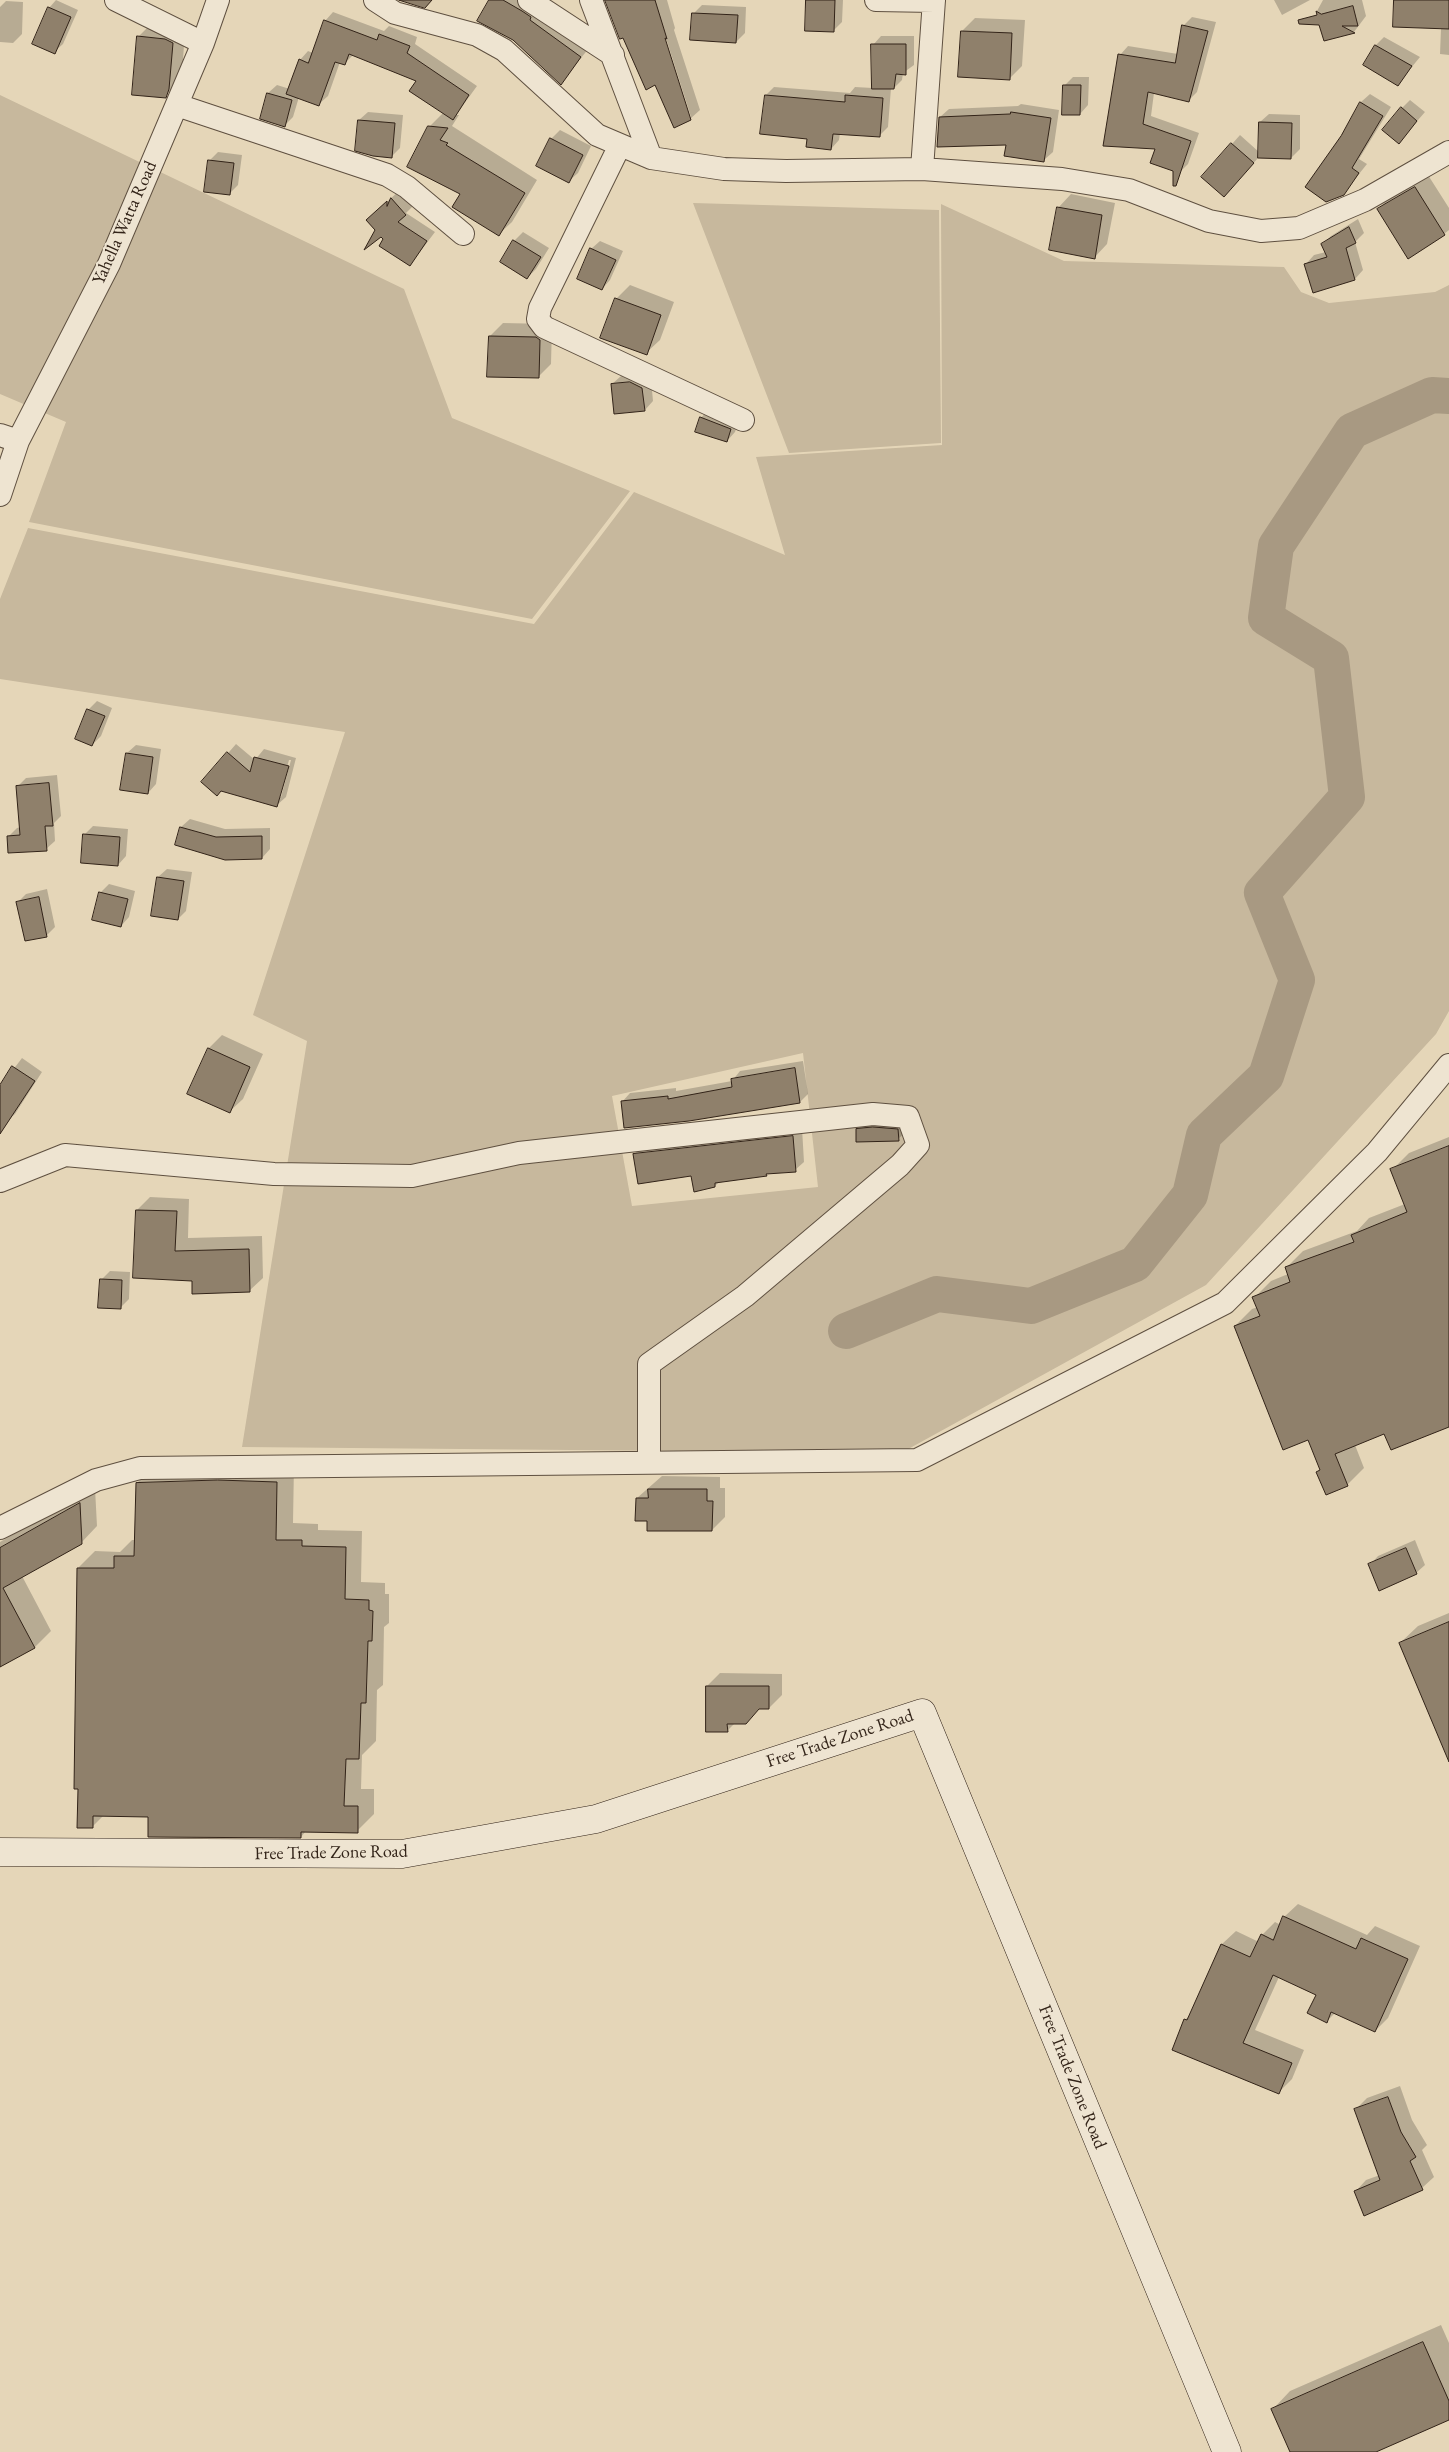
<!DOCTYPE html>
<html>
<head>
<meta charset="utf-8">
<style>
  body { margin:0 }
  canvas { display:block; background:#e5d6b8 }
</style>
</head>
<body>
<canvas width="1449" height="2452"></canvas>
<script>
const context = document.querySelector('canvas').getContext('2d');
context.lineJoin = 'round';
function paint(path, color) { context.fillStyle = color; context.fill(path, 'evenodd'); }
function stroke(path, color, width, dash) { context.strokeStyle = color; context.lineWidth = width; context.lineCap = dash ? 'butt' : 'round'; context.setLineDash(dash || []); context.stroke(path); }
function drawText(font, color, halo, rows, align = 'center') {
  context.font = font + ' "EB Garamond",serif'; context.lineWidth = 4.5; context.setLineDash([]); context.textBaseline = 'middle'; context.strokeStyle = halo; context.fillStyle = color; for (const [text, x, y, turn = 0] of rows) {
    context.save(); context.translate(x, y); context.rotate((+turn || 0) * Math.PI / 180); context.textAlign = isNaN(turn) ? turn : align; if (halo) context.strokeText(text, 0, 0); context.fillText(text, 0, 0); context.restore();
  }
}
const green = new Path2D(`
  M0,95L404,289L452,418L630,491L532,619L29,522L66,422L0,394Z
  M693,203L939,210L941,443L789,453Z
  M941,204L1064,261L1284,267L1301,292L1329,303L1435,292L1449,285V1011L1436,1034L1206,1285L901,1453L242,1447L307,1041L253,1015L345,732L0,679V599L28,528L534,624L634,492L785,555L756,457L942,445ZM803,1053L818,1187L632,1206L612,1096Z`);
const shadow = new Path2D(`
  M56,0L78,10L63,44L54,52L49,8Z
  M491,0H525L589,48L561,83Z
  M607,0H667L675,28L674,30L700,110L690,119L656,84L623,37ZM664,32L691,117H689L662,33Z
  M808,0H843L842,22L834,30Z
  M1274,0H1310L1282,15Z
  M1323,0H1362L1366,16L1354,32L1324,40L1317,11Z
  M1395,0H1449V55L1440,54L1441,28Z
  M6,1L23,2L22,34L13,43L0,42V7Z
  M702,5L746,7L745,33L736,42L693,14Z
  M333,12L384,31L389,26L417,37L415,44L477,86L456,115H459L452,126L537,180L512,222L498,235L461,194L429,127L443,113L418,80L353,55L344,64L340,62L328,96L319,104L299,97L293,117L284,126L268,93L277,85L290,89L300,60L308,51L313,53L325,21Z
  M1192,17L1216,22L1197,92L1188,101L1154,93L1151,116L1199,133L1188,164L1180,172L1157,148L1105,145L1120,55L1128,46L1178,54L1183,26Z
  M975,18L1025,20L1022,66L1009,79L962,31Z
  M151,24L185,30L182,75L178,83L165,96L138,37Z
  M881,36H914V65L903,73L902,80L894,88H891L888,127L879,136L840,133L839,140L831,149L808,137L766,95L774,87L850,93L855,87L873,88V45Z
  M1384,37L1420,57L1397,85L1364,64L1376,45Z
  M1073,77H1089L1088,105L1080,114L1064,86Z
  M1370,94L1391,107L1359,159L1367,164L1343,194L1342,136L1361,102Z
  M1410,100L1425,112L1399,142L1402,108Z
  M1021,104L1059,110L1053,152L1044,160L940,117L949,109L1018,106Z
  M368,112L403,115L400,148L391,157L359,120Z
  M1269,114L1300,115V149L1291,158L1259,157L1224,196L1232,144L1240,135L1259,152L1260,122Z
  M560,130L591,146L578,173L569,181L551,139Z
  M218,152L242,155L238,185L229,194L209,161Z
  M1428,175L1449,208V230L1444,234L1378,209L1391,196Z
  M400,190L414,205L406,213L435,232L410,265L376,229L377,211Z
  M1071,194L1115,203L1107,244L1094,258L1058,208Z
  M1358,219L1364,233L1355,242L1363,270L1355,279L1306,264L1314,255L1326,252L1323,244L1331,236Z
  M523,232L549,248L536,269L527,278L514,241Z
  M600,241L623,251L610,280L602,289L591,249Z
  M630,285L674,302L660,340L646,353L616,299Z
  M503,323L550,324L552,326L551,364L538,377L490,336Z
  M639,373L651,379L653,401L645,410L612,384L621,376Z
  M709,409L739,420L735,432L727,441L701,418Z
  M97,701L112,708L101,736L92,745L88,710Z
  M236,744L255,760L264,749L296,758L286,797L277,805L203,782ZM289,760H291L281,797H279Z
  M136,745L161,749L156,784L148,793L127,753Z
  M57,775L61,816L54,823L55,841L46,849L9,836L17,828L21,827L17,787L26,778Z
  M190,819L225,829L270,828V849L262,858L178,845L181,827Z
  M93,826L128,829L126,856L118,865L84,835Z
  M167,869L192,872L186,911L178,919L152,915L158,877Z
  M109,884L135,891L129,917L121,926L100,893Z
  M47,889L55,927L46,936L18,902L26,894Z
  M222,1035L263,1054L243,1099L229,1112L209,1048Z
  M22,1058L42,1072L15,1114L6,1122L0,1118V1087Z
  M803,1061L808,1094L800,1102H622L630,1093L676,1088V1091L732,1081L740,1071Z
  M882,1119L907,1131L898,1139L857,1130L866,1121Z
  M802,1128L804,1162L795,1170L769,1172L766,1175L720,1181L715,1186L692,1174L634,1154L643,1146Z
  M1449,1137V1426L1385,1433L1355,1445L1364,1468L1347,1485L1318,1472L1321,1469L1309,1438L1235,1326L1252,1309L1258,1307L1254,1298L1271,1281L1288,1274L1286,1268L1303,1251L1357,1231L1369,1218L1405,1204L1392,1170L1409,1153Z
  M150,1197L189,1199L188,1238L262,1236L263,1278L249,1291L193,1280L137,1210Z
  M110,1271L130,1272L129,1299L120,1308L101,1280Z
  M294,1465L293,1523L318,1524V1530L362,1531L361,1582L385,1583V1594H389V1623L384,1627L383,1685L377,1690L376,1741L362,1755L361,1789H374V1814L357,1831H306L301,1837L149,1816L104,1815L93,1826L78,1568L95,1551L120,1552L132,1540H136L137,1483L154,1466Z
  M662,1476L720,1477V1488H725V1517L712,1530L649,1520L637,1498Z
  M95,1488L97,1526L81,1543L22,1576L51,1631L35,1647L0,1666V1542Z
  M1415,1540L1425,1565L1416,1573L1370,1565L1378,1556Z
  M1449,1613V1757L1400,1643L1418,1626Z
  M720,1673L782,1674V1695L769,1708H760L736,1722L727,1731L707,1686Z
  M1298,1904L1367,1935L1375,1926L1420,1946L1388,2018L1375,2031L1335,2013L1327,2021L1318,1994L1279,1977L1255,2030L1304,2050L1292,2079L1279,2092L1185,2020L1192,2013L1222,1944L1236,1931L1259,1942L1262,1935L1275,1922L1281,1925L1284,1917Z
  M1400,2086L1412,2120L1427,2145L1422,2150L1434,2177L1422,2188L1365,2214L1355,2192L1366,2180L1380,2175L1356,2109L1367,2098Z
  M1441,2325L1449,2343V2419L1373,2452H1291L1273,2409L1290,2391Z`);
const river = new Path2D(`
  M846,1331L937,1294L1031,1306L1135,1264L1190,1195L1204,1135L1266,1076L1297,980L1262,893L1347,797L1331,658L1266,618L1276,546L1352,431L1432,395L1449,396`);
const building = new Path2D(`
  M399,0H432L425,8Z
  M489,0H503L522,11L531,17L530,20L581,57L561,85L513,40L477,21Z
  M605,0H655L667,39L665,38L691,120L674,128L655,85L646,90L623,38L620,39Z
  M806,0H835L834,32L805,31Z
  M1394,0H1449V29L1393,27Z
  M1353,6L1358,26H1342L1355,33L1324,41L1319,25L1299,24L1298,20L1317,15L1316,11L1321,14Z
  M48,7L71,17L55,54L32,44Z
  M692,13L738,15L736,43L690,40Z
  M324,20L377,40L379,34L410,46L407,53L469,95L453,120L409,91L416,81L349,54L345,65L335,62L319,106L286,94L299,59L308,63Z
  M1182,25L1208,31L1189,102L1148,92L1143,124L1191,141L1176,186H1173V171L1150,163L1155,149L1103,146L1118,54L1175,63Z
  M961,31L1012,33L1010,80L958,77Z
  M137,36L165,39L173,43L169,89L166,98L132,95Z
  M871,44H906V75L896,74L894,89H872Z
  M1375,45L1412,66L1398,86L1363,65Z
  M1063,85H1081L1080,115H1062Z
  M267,93L292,100L285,127L260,119Z
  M765,95L845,102V95L883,98L880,137L833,134L831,150L806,147L807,139L760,134Z
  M1360,102L1383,116L1352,168L1359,173L1344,195L1326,202L1305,187L1341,136Z
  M1401,107L1417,121L1399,144L1382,130Z
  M1011,112L1051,118L1044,162L1004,156L1006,145L937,147L939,117L1010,114Z
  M358,120L395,123L392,158L373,156L355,151Z
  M1259,122L1292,123L1291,159L1258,158Z
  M428,126L448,128L440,140L448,143L446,145L525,193L499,236L452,207L460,194L407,167Z
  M550,138L583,155L569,183L536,166Z
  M1231,143L1254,163L1224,197L1201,177Z
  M208,160L234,163L230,195L204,192Z
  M1415,187L1445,235L1408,259L1377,209Z
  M391,198L406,215L398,222L427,241L410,266L379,246L383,239L381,237L364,250L375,230L366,220L387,201V206Z
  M1057,207L1102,215L1095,259L1049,250Z
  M1349,227L1356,243L1346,248L1355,280L1313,293L1304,264L1327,257L1321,244Z
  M513,240L541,257L527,279L500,262Z
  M590,248L616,260L602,290L577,279Z
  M615,298L661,315L647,355L600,338Z
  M489,336L536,337L540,340L539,378L487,377Z
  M630,382L642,388L645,411L614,414L611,384Z
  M700,417L731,429L727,442L695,432Z
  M87,709L105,716L92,746L75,739Z
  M227,752L250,772L254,757L289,766L277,807L221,791L217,796L201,782Z
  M126,753L153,757L148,794L120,790Z
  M49,783L53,826H45L47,851L8,853L7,836L20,835L16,786Z
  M180,827L216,837L262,836V859L225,860L175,845Z
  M83,834L120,837L118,866L81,863Z
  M157,877L184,881L178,920L151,916Z
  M99,892L128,899L121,927L92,920Z
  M39,897L47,937L25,941L16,902Z
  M208,1048L250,1067L230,1113L187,1094Z
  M12,1066L35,1081L0,1134V1085Z
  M795,1068L800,1103L689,1121L624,1128L621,1101L668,1096V1099L732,1087L731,1079Z
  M873,1127L898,1129L899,1141L856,1142V1129Z
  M793,1136L796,1172L766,1174L767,1176L715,1183V1187L694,1192L691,1176L638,1184L633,1154Z
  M1449,1146V1427L1391,1450L1384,1434L1335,1454L1348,1486L1326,1495L1316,1472L1320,1470L1308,1440L1283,1450L1234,1326L1260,1316L1252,1297L1290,1282L1285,1267L1354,1242L1351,1235L1407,1212L1390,1169Z
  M136,1210L177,1211L175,1251L249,1249L250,1292L192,1294V1281L133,1278Z
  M100,1279L122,1280L121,1309L98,1308Z
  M218,1480L277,1482L276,1540H302V1546L346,1547L345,1599L369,1600V1610L373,1611L372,1641H368L366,1703H361L359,1759H346L344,1806H358V1833L301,1832V1838L148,1837V1817L93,1816V1828H77L78,1789H74L77,1568H114V1556H134L136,1483Z
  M648,1489H707V1501H713L712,1531H647V1521H635L636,1498H648Z
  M80,1503L82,1544L3,1588L35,1648L0,1667V1548Z
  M1406,1548L1417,1574L1379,1591L1368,1564Z
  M1449,1622V1762L1399,1643Z
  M706,1686H769V1709H759L746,1724H727L728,1732H706Z
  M1283,1916L1356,1949L1361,1938L1408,1959L1375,2032L1331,2012L1327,2023L1307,2013L1316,1995L1273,1975L1243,2043L1292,2063L1279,2094L1172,2050L1184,2019L1187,2020L1221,1944L1250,1957L1261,1934L1273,1940Z
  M1388,2097L1401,2132L1416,2157L1410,2161L1423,2190L1364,2216L1354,2191L1380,2180L1354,2109Z
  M1423,2342L1449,2401V2420L1376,2452H1290L1271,2409Z`);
const street = new Path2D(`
  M116,0L203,43
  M375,0L395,13L477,35L504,50L597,135L651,158L724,169L786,171L922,169L934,0
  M529,0L613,55
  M591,0L651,158
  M876,0L934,1
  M177,105L387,175L407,187L463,234
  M620,145L540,308L538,319L544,327L743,420
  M922,169L1062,179L1129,190L1209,221L1261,231L1299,228L1365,200L1449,152
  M0,435L18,441L0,495
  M18,441L109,264L203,43L218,0
  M0,1181L65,1155L274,1174L412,1176L519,1153L873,1114L908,1117L918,1145L900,1165L745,1296L649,1364V1461
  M0,1528L96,1480L140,1468L917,1460L1225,1303L1377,1152L1449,1065`);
const secondary = new Path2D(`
  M0,1852L402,1854L596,1819L922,1713L1227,2452`);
const streetNames = [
  ["Yahella Watta Road",125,223,-66],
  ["Free Trade Zone Road",840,1739,-18],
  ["Free Trade Zone Road",331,1853,-1],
  ["Free Trade Zone Road",1072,2077,68]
];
paint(green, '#c7b89d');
paint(shadow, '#0003');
stroke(river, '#a89982', 36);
paint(building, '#8f806b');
stroke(building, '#322318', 1);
stroke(street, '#5f5040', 24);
stroke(secondary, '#322318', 29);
stroke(street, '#eee4d1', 22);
stroke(secondary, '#eee4d1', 28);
drawText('18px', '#322318', '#eee4d1', streetNames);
</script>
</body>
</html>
